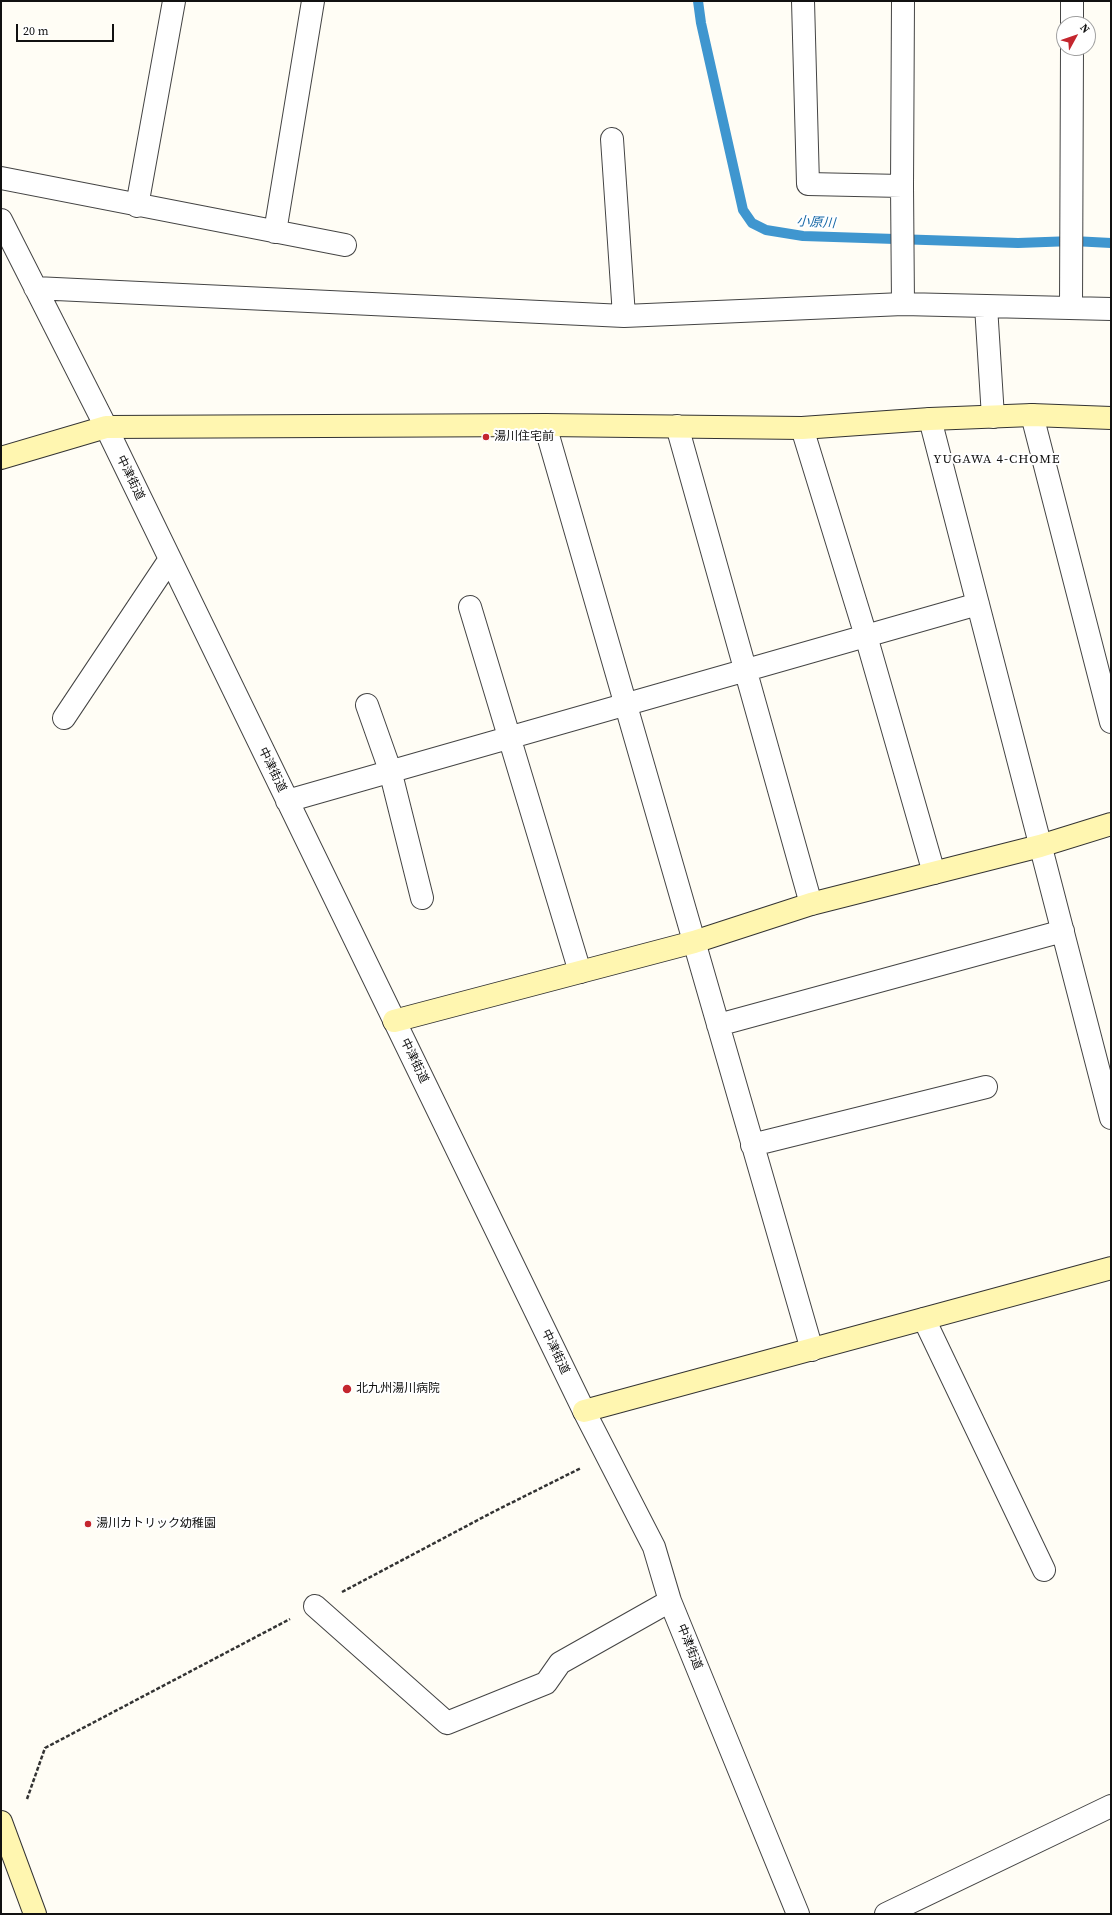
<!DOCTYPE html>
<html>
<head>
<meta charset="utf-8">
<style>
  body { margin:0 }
  #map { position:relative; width:1112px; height:1915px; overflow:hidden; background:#fffdf5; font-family:"Source Serif 4",serif }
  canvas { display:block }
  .frame { position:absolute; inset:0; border:2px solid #111; pointer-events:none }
  .north { position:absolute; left:1056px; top:16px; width:40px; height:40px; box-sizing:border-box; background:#fff; border:1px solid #a0a0a0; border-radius:50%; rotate:50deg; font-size:11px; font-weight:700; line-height:16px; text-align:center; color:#111 }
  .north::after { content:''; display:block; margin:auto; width:14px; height:18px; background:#c4262e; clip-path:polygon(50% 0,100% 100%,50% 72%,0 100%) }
  .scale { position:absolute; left:16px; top:24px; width:98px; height:18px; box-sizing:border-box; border:2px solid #111; border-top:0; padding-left:5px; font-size:12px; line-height:14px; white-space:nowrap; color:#111; -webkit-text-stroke:3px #fff; paint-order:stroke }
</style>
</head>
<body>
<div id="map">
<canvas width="1112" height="1915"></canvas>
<div class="frame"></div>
<div class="north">N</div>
<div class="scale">20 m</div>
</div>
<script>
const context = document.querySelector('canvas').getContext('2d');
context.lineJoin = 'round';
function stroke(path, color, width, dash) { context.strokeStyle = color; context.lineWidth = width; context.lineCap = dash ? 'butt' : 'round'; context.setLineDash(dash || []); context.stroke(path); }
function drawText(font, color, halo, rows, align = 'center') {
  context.font = font + ' "Source Serif 4","Noto Sans JP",serif'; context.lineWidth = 4; context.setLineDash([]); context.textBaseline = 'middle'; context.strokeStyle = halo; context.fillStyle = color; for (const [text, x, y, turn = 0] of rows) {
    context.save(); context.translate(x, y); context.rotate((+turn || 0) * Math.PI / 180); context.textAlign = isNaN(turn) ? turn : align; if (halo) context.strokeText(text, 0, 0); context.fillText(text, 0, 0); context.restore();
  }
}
const stream = new Path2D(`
  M698,1L701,23L743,210L752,223L766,230L803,236L1018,243L1073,241L1111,243`);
const path = new Path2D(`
  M342,1592L493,1512L581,1468
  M27,1799L45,1748L290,1619`);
const street = new Path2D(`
  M803,1L808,184L902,186
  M903,1L902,186L903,304
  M1072,24V1
  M612,139L624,316
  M1,178L345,245
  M137,206L174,1
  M1,220L106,427L584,1411L654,1547L670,1601L798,1914
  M275,232L313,1
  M35,288L624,316L903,304L1111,309
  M986,306L993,417
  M1071,307L1072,48
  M1032,415L1111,722
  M930,419L1111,1118
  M545,425L812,1350
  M677,426L811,904
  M802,428L866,636L934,873
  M470,607L580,972
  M367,705L390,770L422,898
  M64,718L170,559
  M287,801L978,604
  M718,1025L1063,931
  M752,1145L986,1087
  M924,1319L1044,1570
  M315,1606L447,1723L546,1683L560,1663L670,1601
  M886,1914L1111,1806`);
const secondary = new Path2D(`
  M1,458L106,427L545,425L802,428L930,419L1032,415L1111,418
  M394,1021L694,942L811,904L1040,846L1111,824
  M584,1411L1111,1268
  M1,1822L35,1914`);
const markers = [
  [486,437,4,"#c4262e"],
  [347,1389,5,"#c4262e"],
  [88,1524,4,"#c4262e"]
];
const poiNames = [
  ["湯川住宅前",494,437],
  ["北九州湯川病院",356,1389],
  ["湯川カトリック幼稚園",96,1524]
];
const streetNames = [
  ["中津街道",130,478,64],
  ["中津街道",272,770,64],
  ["中津街道",414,1061,64],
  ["中津街道",555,1352,64],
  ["中津街道",689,1647,68]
];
const waterNames = [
  ["小原川",816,223,3]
];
const neighbourhoodNames = [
  ["YUGAWA 4-CHOME",997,460]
];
stroke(stream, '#3f96cf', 10);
stroke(street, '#444', 24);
stroke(secondary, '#333', 24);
stroke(path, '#333', 2.5, [4, 2]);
stroke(street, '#fff', 22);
stroke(secondary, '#fff6b0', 22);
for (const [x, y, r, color] of markers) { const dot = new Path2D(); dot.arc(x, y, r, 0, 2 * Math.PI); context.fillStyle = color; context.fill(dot); stroke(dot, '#fff', 1.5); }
drawText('12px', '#111', '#fff', poiNames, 'left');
drawText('12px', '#111', '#fff', streetNames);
drawText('italic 13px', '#1768a6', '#fff', waterNames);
context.letterSpacing = '1px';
drawText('13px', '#111', '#fff', neighbourhoodNames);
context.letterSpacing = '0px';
</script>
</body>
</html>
